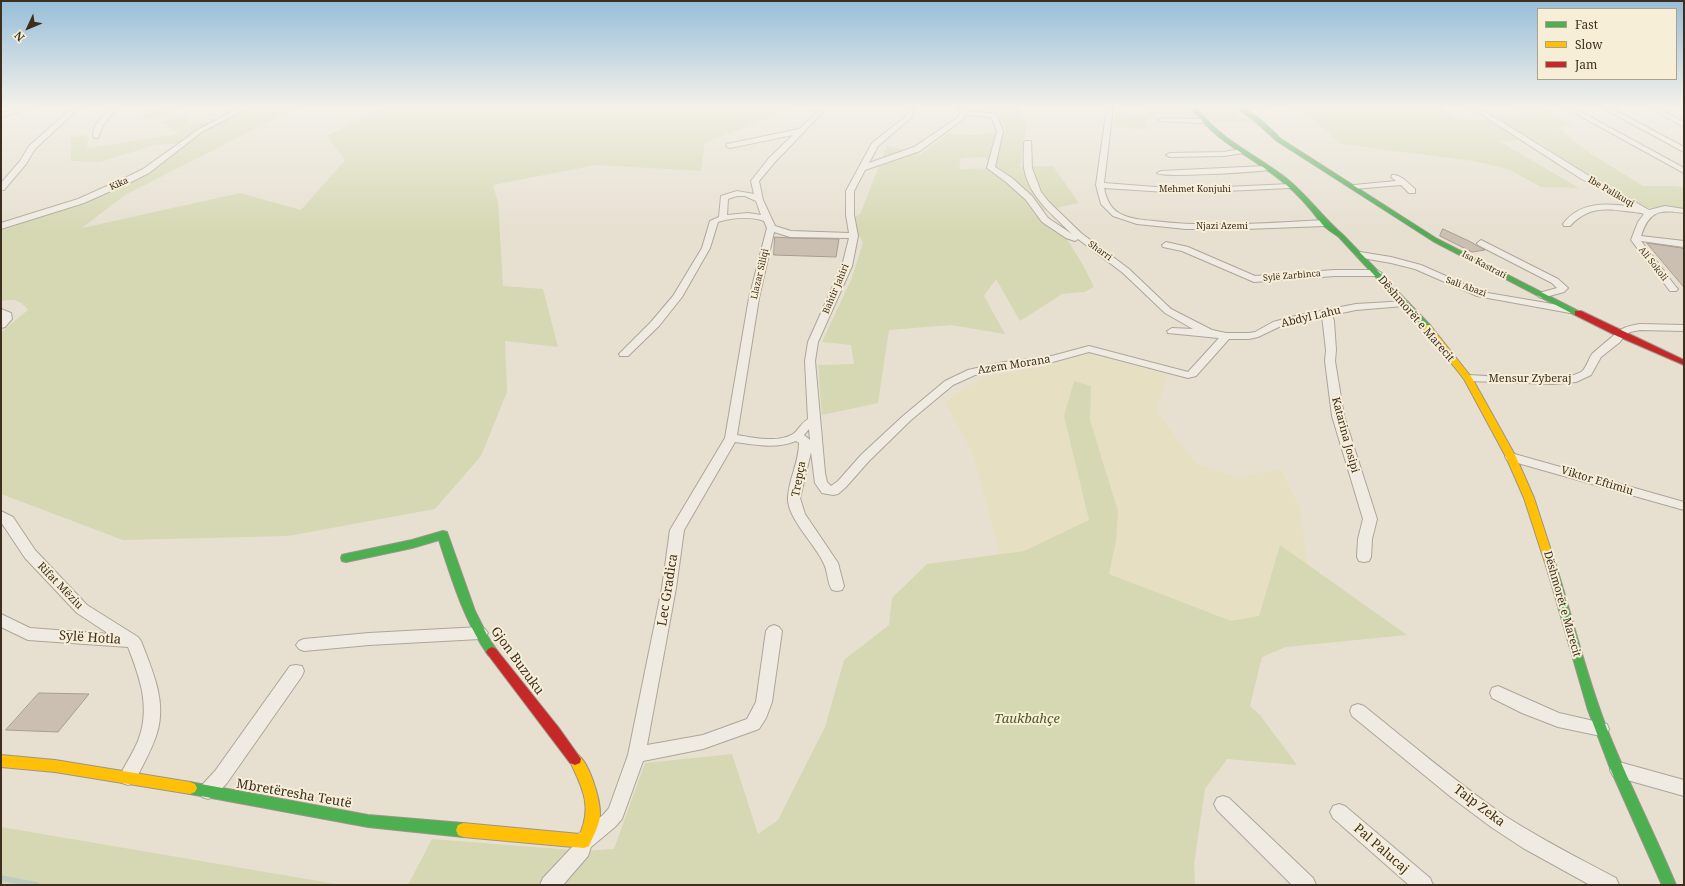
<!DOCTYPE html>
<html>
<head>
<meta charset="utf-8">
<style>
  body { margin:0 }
  #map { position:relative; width:1685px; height:886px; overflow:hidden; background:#e7e0d1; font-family:"Noto Serif",serif }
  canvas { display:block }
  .frame { position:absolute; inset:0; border:2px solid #3d2e20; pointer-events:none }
  .legend { position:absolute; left:1537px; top:8px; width:140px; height:72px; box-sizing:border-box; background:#f7eed8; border:1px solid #ada18e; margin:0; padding:5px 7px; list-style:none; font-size:12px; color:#3d2e20 }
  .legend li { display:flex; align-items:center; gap:8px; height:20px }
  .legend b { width:20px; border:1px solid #ada18e }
  .north { position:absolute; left:8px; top:8px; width:40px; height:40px; -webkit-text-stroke:3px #f7eed8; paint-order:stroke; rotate:226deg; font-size:11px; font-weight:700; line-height:16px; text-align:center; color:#3d2e20 }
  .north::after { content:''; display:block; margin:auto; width:14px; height:18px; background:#3d2e20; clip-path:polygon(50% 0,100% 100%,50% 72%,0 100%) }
</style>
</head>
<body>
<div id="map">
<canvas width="1685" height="886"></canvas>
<div class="frame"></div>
<ul class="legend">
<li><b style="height:5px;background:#4caf50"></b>Fast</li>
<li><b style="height:5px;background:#ffc107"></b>Slow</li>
<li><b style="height:5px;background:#c62828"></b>Jam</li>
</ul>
<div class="north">N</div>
</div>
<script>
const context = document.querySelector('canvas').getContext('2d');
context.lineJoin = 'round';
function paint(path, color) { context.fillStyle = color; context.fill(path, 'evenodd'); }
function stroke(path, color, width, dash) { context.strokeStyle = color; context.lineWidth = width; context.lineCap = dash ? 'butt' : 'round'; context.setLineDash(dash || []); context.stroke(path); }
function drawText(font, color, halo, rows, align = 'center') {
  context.font = font + ' "Noto Serif",serif'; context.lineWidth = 4; context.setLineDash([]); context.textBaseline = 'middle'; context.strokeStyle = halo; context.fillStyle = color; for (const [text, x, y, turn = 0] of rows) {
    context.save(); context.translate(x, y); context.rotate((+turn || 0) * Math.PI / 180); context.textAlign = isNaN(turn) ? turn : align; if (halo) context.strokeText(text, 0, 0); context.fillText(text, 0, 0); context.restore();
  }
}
const farmland = new Path2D(`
  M1090,354L1168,375L1157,411L1196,464L1237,477L1281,469L1300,507L1308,565L1280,545L1254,631L1109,574L1116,541L1118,511L1090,420L1091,386L1074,381L1064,416L1089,520L1024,551L1000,555L973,454L945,402L982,377L1043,367Z`);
const green = new Path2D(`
  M158,107H179L164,117L138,120Z
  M240,107H299L125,195L82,228L240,193L301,210L345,160L326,136L385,107H789L757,123L705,143L701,171L596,165L493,185L498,202L503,286L543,289L558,347L505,341L507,392L481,456L435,509L288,536L123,540L1,494V332L28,310C19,299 15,299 1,301V231L84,202L113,190L186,143L155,145L100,162L71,161V137L88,135L87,148L179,134L162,122L186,116L190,124L212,121Z
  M955,107H1018L1027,126L1020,167L1053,166L1079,203L1042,211L1059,226L1083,265L1094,287L1085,292L1062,294L1020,321L996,279L984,296L1005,334L951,325L889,330L878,403L822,415L818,365L854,364L851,345L822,342L851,280L863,243L851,219L860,214L887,146L921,154L947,134L974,135L1006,131L1000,113L959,114ZM985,157L993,168L959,169L961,158Z
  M1147,107H1276L1234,113L1248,122L1214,123L1205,116L1160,114L1144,121L1146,129L1114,127L1116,113L1147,115Z
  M1286,107H1440L1461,121L1500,120L1494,116L1527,117L1515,107H1539L1573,125L1557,127L1587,151L1643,186H1677L1684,188V209L1671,207L1642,208L1606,187L1535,140L1499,141L1579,188L1541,187L1508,169L1473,161L1340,144L1309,115Z
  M1074,381L1091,386L1090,420L1118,511L1116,541L1109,574L1231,621L1259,616L1280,545L1407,635L1286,647L1262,657L1250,706L1260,715L1297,765L1227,759L1205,789L1194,865L1195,885H408L432,839L585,851L614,849L645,763L732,754L758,834L778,820L825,727L844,660L889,625L892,598L927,564L1024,551L1089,520L1064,416Z
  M1,827L342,885H1Z`);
const stream = new Path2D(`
  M1,878L37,885`);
const building = new Path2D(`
  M1443,229L1469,241L1485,250L1472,252L1440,236Z
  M775,237L790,238L839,239L836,257L774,255Z
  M1647,243L1682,248L1684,250V287Z
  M39,693L89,694L58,732L6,730Z`);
const street = new Path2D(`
  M23,107H35L1,117V113Z
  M73,107H80L35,149L26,164L4,190H1V183L20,161L29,146Z
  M112,107H119L103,125L98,138H94C90,126 104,115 112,107Z
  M241,107H250L203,131L149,173L131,182L84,203L1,229V223L78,199L125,178L143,169L199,129Z
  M908,107H914L911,118L878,146L869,163L914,147L957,118L960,113L958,107H964L966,111L996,114L1003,131L995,167L1012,178L1032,196L1048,218L1072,234C1053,215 1029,197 1024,168C1023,160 1024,151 1024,143L1025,141H1031L1032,168L1041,192L1049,202L1081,233L1129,269L1171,309L1212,330L1226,333H1249L1255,332L1273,322L1299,315L1356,304L1407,301L1409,303L1404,306L1356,310L1332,315L1334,321L1336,350L1335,361L1344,416L1377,519L1372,539L1371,557L1369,561L1364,562L1359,561L1357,557L1358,539L1363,519L1332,416L1325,361L1326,350L1322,316L1281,326L1258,337L1249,339H1229L1196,376L1188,378L1089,352L1049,363L1004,368L975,375L953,385L911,420L869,461L846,487L838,494L833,495L822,493L815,483L811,452L800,498L805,514L838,563L844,586L842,590L837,591L832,590C827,582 828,572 824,564C816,545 786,517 788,497C789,479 799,462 799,443L796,441C776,449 756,445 735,442L684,530L676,588L647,745L703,735L747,719L756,702L766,631L769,627L774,625L779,627L782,631L772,702L766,718L759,729L703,749L643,761L622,819L615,827L591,847L588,856L563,885H540L543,878L574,845L577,835L603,815L609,808L628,755L662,588L670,530L725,438L749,298L767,228L764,221C750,216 732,218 718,222L710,248L682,297L659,326L628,356H620L619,354L651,322L673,296L702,248L710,221L719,217L721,196L737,191L754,194L751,181L769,158L793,135L730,148L726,146L727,144L799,129L819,110H823V112L775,162L759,181L763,200L775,226L791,231L849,233L846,215V191L872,143L906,116ZM965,115L991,117L997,131L987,168L1006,182L1026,200L1042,222L1066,238L1075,241L1078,239L1123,273L1165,313L1193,329L1172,328L1167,331L1168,333L1219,338L1188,372L1089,346L1048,357L1004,362L968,370L945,381L903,416L861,455L838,481L831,486L827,482L825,473L815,361L818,342L852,266L858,236L854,215V191L865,170L920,151L962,120ZM737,196H745L756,201L761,215L748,213L727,215L728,199ZM774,232L790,237L849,238L842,266L808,342L805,361L808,419C801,423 798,431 793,434C778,443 754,438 737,435L759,298ZM809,429L810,440L804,435Z
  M1107,107H1113L1104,183L1182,189L1290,184L1294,186L1290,188L1182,193L1104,188C1106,198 1110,208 1119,213C1129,219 1143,220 1154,221C1211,228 1268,223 1325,220L1329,223L1325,226L1245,229H1186L1137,224L1113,216L1101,204L1096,185Z
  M1470,107H1478L1586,174L1649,210L1665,206L1684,209V213C1659,209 1649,211 1641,236L1684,241V247L1641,241L1676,287L1678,289L1676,291H1670L1631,240L1638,222L1644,214C1639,212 1631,212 1625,211C1602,208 1587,208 1570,226H1564L1563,224C1580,201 1607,203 1632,207L1580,178Z
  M1564,107H1572L1684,168V173Z
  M1601,107H1609L1684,147V152Z
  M1648,107H1656L1684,122V127Z
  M1161,118L1202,119L1205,121L1202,123L1159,121L1158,120Z
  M1240,149H1243V153L1224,156L1170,157L1166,155L1170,153L1224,152Z
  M1265,166H1268V170C1255,172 1163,178 1157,173L1161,171Z
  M1392,175C1401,174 1409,184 1415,189V193H1409L1401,185L1354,189L1350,187L1354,185L1396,181L1391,177Z
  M1481,240L1558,279L1568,288L1564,292L1542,298L1539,297L1537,295L1539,293L1557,288L1552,283L1478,245L1477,243Z
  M1166,242L1188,247L1255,276L1334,270H1377L1382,273L1377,276H1334L1254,282L1182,251L1163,247L1162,245Z
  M1360,252L1391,257L1421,265L1482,292L1570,307L1575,310L1570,313L1477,296L1415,269L1391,263L1357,257L1356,255Z
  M1,309L11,313L12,319L5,327L1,328Z
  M1640,324L1684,325V331L1640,330L1630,332L1624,336L1620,342L1601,357L1591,375L1576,382L1553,384L1468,381L1463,378L1468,375C1491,376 1564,383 1581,372C1586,369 1588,360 1592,354C1594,352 1620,330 1622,329C1628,326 1634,325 1640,324Z
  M1511,453L1684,502V510L1507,460L1505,457L1507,454Z
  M1,511L13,517L35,550L87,605L138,637L141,641C152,670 167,701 157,733C152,750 142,766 134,783L128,785L122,783L119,777C125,765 133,753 138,741C151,708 140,678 128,647L28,640L1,627V614L30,628L109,634L77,613L25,558L1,522Z
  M480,627L485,629L488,633L485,637L480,639L369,645L304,651L299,649L296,645L299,641L304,639L369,633Z
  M296,665L302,666L304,671L302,676L227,783L214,797L208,799L202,797L199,791L202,785L215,771L290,666Z
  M1498,686L1559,713L1607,724L1609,729L1607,734L1601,736L1558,727L1522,713L1492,698L1490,693L1492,688Z
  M1358,704L1364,706C1410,743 1456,782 1505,816C1541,839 1578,858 1616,878L1619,885H1590L1523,848L1491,827L1451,797L1352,716L1350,711L1352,706Z
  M1619,762L1684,780V796L1613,776L1610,770L1613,764Z
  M1223,796L1229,798L1313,878L1316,885H1292L1217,810L1214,804L1217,798Z
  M1339,804L1345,806L1430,878L1433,885H1409L1333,818L1330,812L1333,806Z`);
const fast = new Path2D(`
  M1191,107H1196C1221,141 1255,154 1287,179C1308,196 1323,218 1343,235L1430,325V329H1424L1339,237C1334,233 1326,229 1322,224C1311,209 1298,194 1283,182C1249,154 1217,144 1191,107Z
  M1236,107C1250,107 1270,129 1281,139L1437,239L1582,313L1578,315H1575L1433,241L1277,141L1257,123Z
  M443,531L447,532L448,535L475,611L488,637L498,652L496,655L492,657L488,655C464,620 452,580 439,540L412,548L346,562L342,561L341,558L342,555L346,554L412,540Z
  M1553,568L1557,569L1558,572C1574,624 1587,678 1607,729C1628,782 1654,832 1676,885H1662L1610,768L1588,710L1548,572L1549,569Z
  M190,782L368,815L463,823L468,825L470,830L468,835L463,837L368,827L190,794L185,792L183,788L185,784Z`);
const slow = new Path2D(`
  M1424,325H1430L1472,378L1516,457L1534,498L1558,572L1557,575L1553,576L1549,575L1548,572L1524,498L1506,457L1464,379L1424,329Z
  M575,753C589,759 601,801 600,816C599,826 593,836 589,846L584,848L463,837L458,835L456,830L458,825L463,823L580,834C593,804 581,786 569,759L570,755Z
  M1,755L55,760L190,782L195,784L197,788L195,792L190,794L55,772L1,767Z`);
const jam = new Path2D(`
  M1575,311H1581L1684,360V365L1617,336L1575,315Z
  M492,647L496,649L559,728L581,759L580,763L575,765L570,763L486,652L488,649Z`);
const farStreetnames = [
  ["Kika",119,184,-24],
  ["Mehmet Konjuhi",1195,189],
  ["Ibe Palikuqi",1611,192,30],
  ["Njazi Azemi",1222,226],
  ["Sharri",1100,251,36],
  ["Ali Sokoli",1653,264,52],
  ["Isa Kastrati",1484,265,28],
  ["Llazar Siliqi",760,274,-77],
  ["Sylë Zarbinca",1292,276,-5],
  ["Sali Abazi",1466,287,20],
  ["Bahtir Jahiri",836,289,-67]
];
const streetNames = [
  ["Abdyl Lahu",1311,317,-13],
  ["Dëshmorët e Marecit",1416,319,49],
  ["Azem Morana",1014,365,-9],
  ["Mensur Zyberaj",1530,379],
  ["Katarina Josipi",1345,435,75],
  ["Trepça",799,479,-79],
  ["Viktor Eftimiu",1597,481,17],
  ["Rifat Mëziu",60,586,46],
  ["Dëshmorët e Marecit",1562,604,74]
];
const nearStreetnames = [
  ["Lec Gradica",668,590,-81],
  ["Sylë Hotla",90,638,4],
  ["Gjon Buzuku",517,661,54],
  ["Mbretëresha Teutë",294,794,10],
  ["Taip Zeka",1479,806,37],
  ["Pal Palucaj",1381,849,41]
];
const nearParknames = [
  ["Taukbahçe",1027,719]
];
paint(farmland, '#e6dfc2');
paint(green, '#d6d7b3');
stroke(stream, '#bcccc2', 5.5);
paint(building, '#cbbfb2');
stroke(building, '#a89c90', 1);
stroke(street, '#ada599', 2);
stroke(fast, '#9c958a', 2);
stroke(slow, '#9c958a', 2);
stroke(jam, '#9c958a', 2);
paint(street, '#efebe3');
paint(fast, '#4caf50');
paint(slow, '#ffc107');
paint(jam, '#c62828');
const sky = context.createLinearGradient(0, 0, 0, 231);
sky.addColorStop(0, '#96bed9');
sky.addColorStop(0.46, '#f4f1ea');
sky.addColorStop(1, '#f4f1ea00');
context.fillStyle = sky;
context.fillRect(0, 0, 1685, 231);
drawText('9px', '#3d2e20', '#f7eed8', farStreetnames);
drawText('11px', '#3d2e20', '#f7eed8', streetNames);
drawText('13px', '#3d2e20', '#f7eed8', nearStreetnames);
drawText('italic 13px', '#4d5a26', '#f7eed8', nearParknames);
</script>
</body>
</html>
